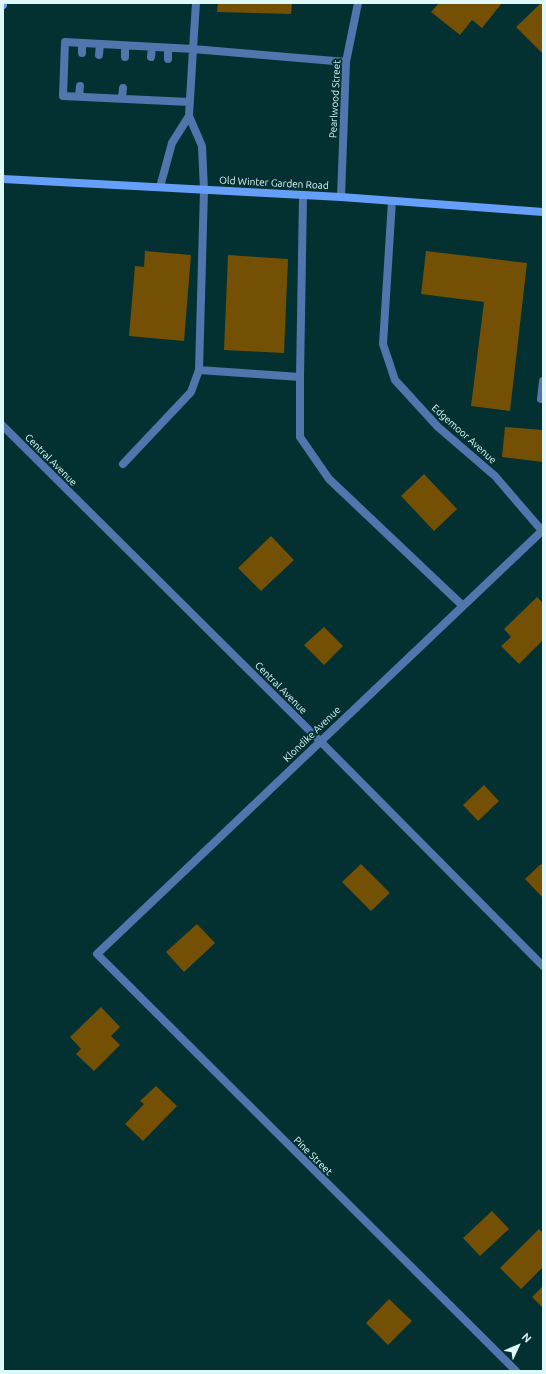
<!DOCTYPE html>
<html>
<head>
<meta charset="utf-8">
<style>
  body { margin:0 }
  #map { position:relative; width:546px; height:1374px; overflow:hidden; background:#033031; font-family:Ubuntu,sans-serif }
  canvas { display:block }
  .frame { position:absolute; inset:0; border:4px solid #def9fa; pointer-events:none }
  .north { position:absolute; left:498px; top:1326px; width:40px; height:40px; -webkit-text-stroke:3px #033031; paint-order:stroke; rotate:46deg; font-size:11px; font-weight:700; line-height:16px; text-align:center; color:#def9fa }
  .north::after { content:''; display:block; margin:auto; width:14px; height:18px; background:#def9fa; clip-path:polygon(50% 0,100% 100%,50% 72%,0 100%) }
</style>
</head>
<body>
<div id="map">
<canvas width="546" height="1374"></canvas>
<div class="frame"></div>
<div class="north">N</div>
</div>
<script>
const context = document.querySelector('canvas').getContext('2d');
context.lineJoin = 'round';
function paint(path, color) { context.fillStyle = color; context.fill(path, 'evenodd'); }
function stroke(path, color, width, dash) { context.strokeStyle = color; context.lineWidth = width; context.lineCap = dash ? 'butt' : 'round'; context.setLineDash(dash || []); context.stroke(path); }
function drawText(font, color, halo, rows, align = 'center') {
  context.font = font + ' Ubuntu,sans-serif'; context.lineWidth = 4; context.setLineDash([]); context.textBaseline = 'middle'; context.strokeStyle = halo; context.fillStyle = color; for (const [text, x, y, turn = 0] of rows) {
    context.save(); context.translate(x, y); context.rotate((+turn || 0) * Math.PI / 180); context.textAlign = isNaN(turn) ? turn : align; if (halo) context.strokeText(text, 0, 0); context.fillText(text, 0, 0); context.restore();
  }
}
const building = new Path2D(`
  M218,3H292L291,14L217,12Z
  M439,3H502L482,28L472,20L460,35L431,12Z
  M541,3H543V54L516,27Z
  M145,251L191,255L184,341L129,336L135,266L144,267Z
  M426,251L527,263L510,411L471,406L484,302L421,294Z
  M228,255L288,259L284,353L224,350Z
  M505,427L543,430V462L502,457Z
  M424,474L457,509L434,531L401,496Z
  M271,536L294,560L261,591L238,568Z
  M537,597L543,603V640L519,664L501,646L511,637L504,629Z
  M324,627L343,646L324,665L304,645Z
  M484,785L499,801L478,821L463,805Z
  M361,864L390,893L371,911L342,882Z
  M541,864L543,866V898L525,879Z
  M197,924L215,943L184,972L166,952Z
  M101,1007L120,1027L111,1036L120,1045L94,1071L76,1054L81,1049L70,1037Z
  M156,1086L177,1106L143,1141L125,1124L144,1104L140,1101Z
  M492,1211L509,1229L480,1256L463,1238Z
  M539,1229L543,1233V1267L521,1289L500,1268Z
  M543,1286V1308L532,1297Z
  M389,1299L412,1321L388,1345L366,1323Z`);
const service = new Path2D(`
  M196,3L193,49L346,62
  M82,53V43
  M99,55L100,44
  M125,57V46
  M151,57L152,47
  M168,59V48
  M79,96L80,86
  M122,98L123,88
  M189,116L193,49L65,42L63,96L189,102
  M199,370L300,377L303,196
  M300,377V437L329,479L462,605
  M543,381L541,399H543
  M123,464L191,392L199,370L204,190L202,146L189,116L172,143L160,187`);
const minor = new Path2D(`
  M341,197L346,62L358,3
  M392,201L383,344L395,380L438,427L495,476L543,532
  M3,426L320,741L543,966
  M516,1371L97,954L543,530`);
const secondary = new Path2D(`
  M3,5V3
  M3,179L341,197L543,212`);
const streetNames = [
  ["Pearlwood Street",335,99,-87],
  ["Old Winter Garden Road",274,183,3],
  ["Edgemoor Avenue",464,434,42],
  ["Central Avenue",51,460,45],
  ["Central Avenue",281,688,45],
  ["Klondike Avenue",312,734,-44],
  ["Pine Street",313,1156,45]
];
paint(building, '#735004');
stroke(service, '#5175ad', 8);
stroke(minor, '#5175ad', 8);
stroke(secondary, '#669ffa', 8);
drawText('10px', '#def9fa', '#033031', streetNames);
</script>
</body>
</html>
